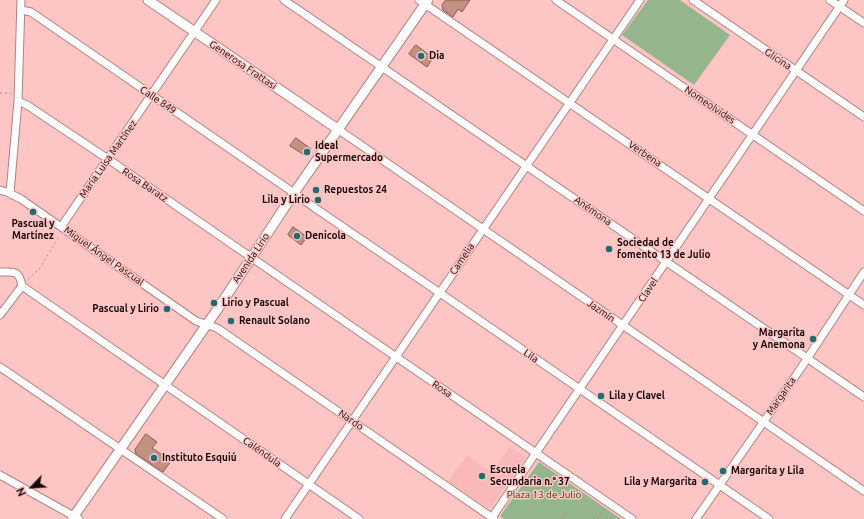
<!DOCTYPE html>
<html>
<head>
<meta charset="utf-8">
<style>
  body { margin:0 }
  #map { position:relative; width:864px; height:519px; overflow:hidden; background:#fdc5c4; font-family:Ubuntu,sans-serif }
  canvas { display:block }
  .north { position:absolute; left:12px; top:467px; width:40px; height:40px; -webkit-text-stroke:3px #fdc5c4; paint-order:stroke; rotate:245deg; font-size:11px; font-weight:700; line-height:16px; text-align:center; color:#1a0809 }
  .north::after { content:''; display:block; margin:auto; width:14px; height:18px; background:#1a0809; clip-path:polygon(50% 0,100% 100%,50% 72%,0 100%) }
</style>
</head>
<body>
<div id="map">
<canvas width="864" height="519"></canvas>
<div class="north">N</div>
</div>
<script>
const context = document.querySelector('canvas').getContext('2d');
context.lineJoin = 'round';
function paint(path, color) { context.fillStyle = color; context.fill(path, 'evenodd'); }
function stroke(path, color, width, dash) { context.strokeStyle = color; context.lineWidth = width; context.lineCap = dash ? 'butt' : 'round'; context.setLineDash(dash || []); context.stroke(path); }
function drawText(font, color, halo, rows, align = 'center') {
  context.font = font + ' Ubuntu,sans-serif'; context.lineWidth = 3; context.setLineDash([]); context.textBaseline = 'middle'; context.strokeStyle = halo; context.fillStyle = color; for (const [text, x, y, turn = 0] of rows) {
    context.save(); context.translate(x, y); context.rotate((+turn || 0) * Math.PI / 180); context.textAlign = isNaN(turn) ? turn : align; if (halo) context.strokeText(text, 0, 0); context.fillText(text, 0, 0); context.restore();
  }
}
const built = new Path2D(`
  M510,447L526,457L492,506L486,507L448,481L467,455L491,472Z`);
const green = new Path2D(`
  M648,0H680L730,35L694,85L622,35Z
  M539,462L621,519H504L500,516Z`);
const building = new Path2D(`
  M446,0H470L462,12L458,9L453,17L443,10L442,5Z
  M416,45L433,58L427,67L409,54Z
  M296,138L311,149L306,156L290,146Z
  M293,227L307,237L301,245L288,235Z
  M146,434L157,442L152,448L171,461L163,472L136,454L135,450Z`);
const path = new Path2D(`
  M0,93H11
  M28,279L40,268L60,235
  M563,519V516
  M597,519L604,508`);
const minor = new Path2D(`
  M284,0L864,397
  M419,0L864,305
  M556,0L864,211
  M693,0L864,117
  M830,0L864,23
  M21,10L31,12L294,193L315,208L440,293L769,519
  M18,101L27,105L108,159L632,519
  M339,130L864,491
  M0,190L7,192L21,199L196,321L217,328L494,519
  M10,193L18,101L21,0
  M61,227L216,0
  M0,272C15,272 19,270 22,286
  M22,286L359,519
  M0,315L22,286
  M0,367L223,519
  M0,475L79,519
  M285,519L640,0
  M491,519L844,0
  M696,519L801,368L864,272`);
const major = new Path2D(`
  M148,0L339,130
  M72,519L219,307L294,193L428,0`);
const markers = [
  [421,56,4,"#206c70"],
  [307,152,4,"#206c70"],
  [316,190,4,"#206c70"],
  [318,200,4,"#206c70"],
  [33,212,4,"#206c70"],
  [297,236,4,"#206c70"],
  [609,249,4,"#206c70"],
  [214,303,4,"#206c70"],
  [167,309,4,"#206c70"],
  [231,321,4,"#206c70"],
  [813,339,4,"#206c70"],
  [601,396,4,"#206c70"],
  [154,458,4,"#206c70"],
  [723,471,4,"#206c70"],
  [482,476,4,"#206c70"],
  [705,482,4,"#206c70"]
];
const poiNames = [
  ["Dia",429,56],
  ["Ideal",315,146],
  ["Supermercado",315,158],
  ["Repuestos 24",324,190],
  ["Lila y Lirio",310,200,"right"],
  ["Pascual y",33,224,"center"],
  ["Martínez",33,236,"center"],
  ["Denicola",305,236],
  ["Sociedad de",617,243],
  ["fomento 13 de Julio",617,255],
  ["Lirio y Pascual",222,303],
  ["Pascual y Lirio",159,309,"right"],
  ["Renault Solano",239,321],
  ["Margarita",805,333,"right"],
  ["y Anemona",805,345,"right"],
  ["Lila y Clavel",609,396],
  ["Instituto Esquiú",162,458],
  ["Escuela",490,470],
  ["Secundaria n.° 37",490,482],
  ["Margarita y Lila",731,471],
  ["Lila y Margarita",697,482,"right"]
];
const streetNames = [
  ["Glicina",778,59,34],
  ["Generosa Frattasi",243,65,34],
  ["Calle 849",158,100,34],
  ["Nomeolvides",710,105,34],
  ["Verbena",645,154,34],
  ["María Luisa Martínez",108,159,-55],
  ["Rosa Baratz",145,185,34],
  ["Anémona",593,211,35],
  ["Miguel Ángel Pascual",104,256,35],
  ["Avenida Lirio",251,258,-56],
  ["Camelia",462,259,-56],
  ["Clavel",648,290,-56],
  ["Jazmín",601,311,35],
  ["Lila",531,356,35],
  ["Rosa",442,389,34],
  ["Margarita",781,396,-55],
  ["Nardo",351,420,35],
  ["Caléndula",262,452,35]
];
const parkNames = [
  ["Plaza 13 de Julio",544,495]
];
paint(built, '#fab9b9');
paint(green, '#95b68d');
paint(building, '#c29180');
stroke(building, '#895c4c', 1);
stroke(minor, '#b58181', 9);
stroke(major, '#b58181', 11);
stroke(path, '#b38887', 1, [2, 3]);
stroke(minor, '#fff', 7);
stroke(major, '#fff', 9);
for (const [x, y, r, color] of markers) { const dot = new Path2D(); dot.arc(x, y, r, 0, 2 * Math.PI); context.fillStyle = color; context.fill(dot); stroke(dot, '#fdc5c4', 1.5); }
drawText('bold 10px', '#1a0809', '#fdc5c4', poiNames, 'left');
drawText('10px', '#1a0809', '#fdc5c4', streetNames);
drawText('10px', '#1a3d0f', '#fdc5c4', parkNames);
</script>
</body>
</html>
